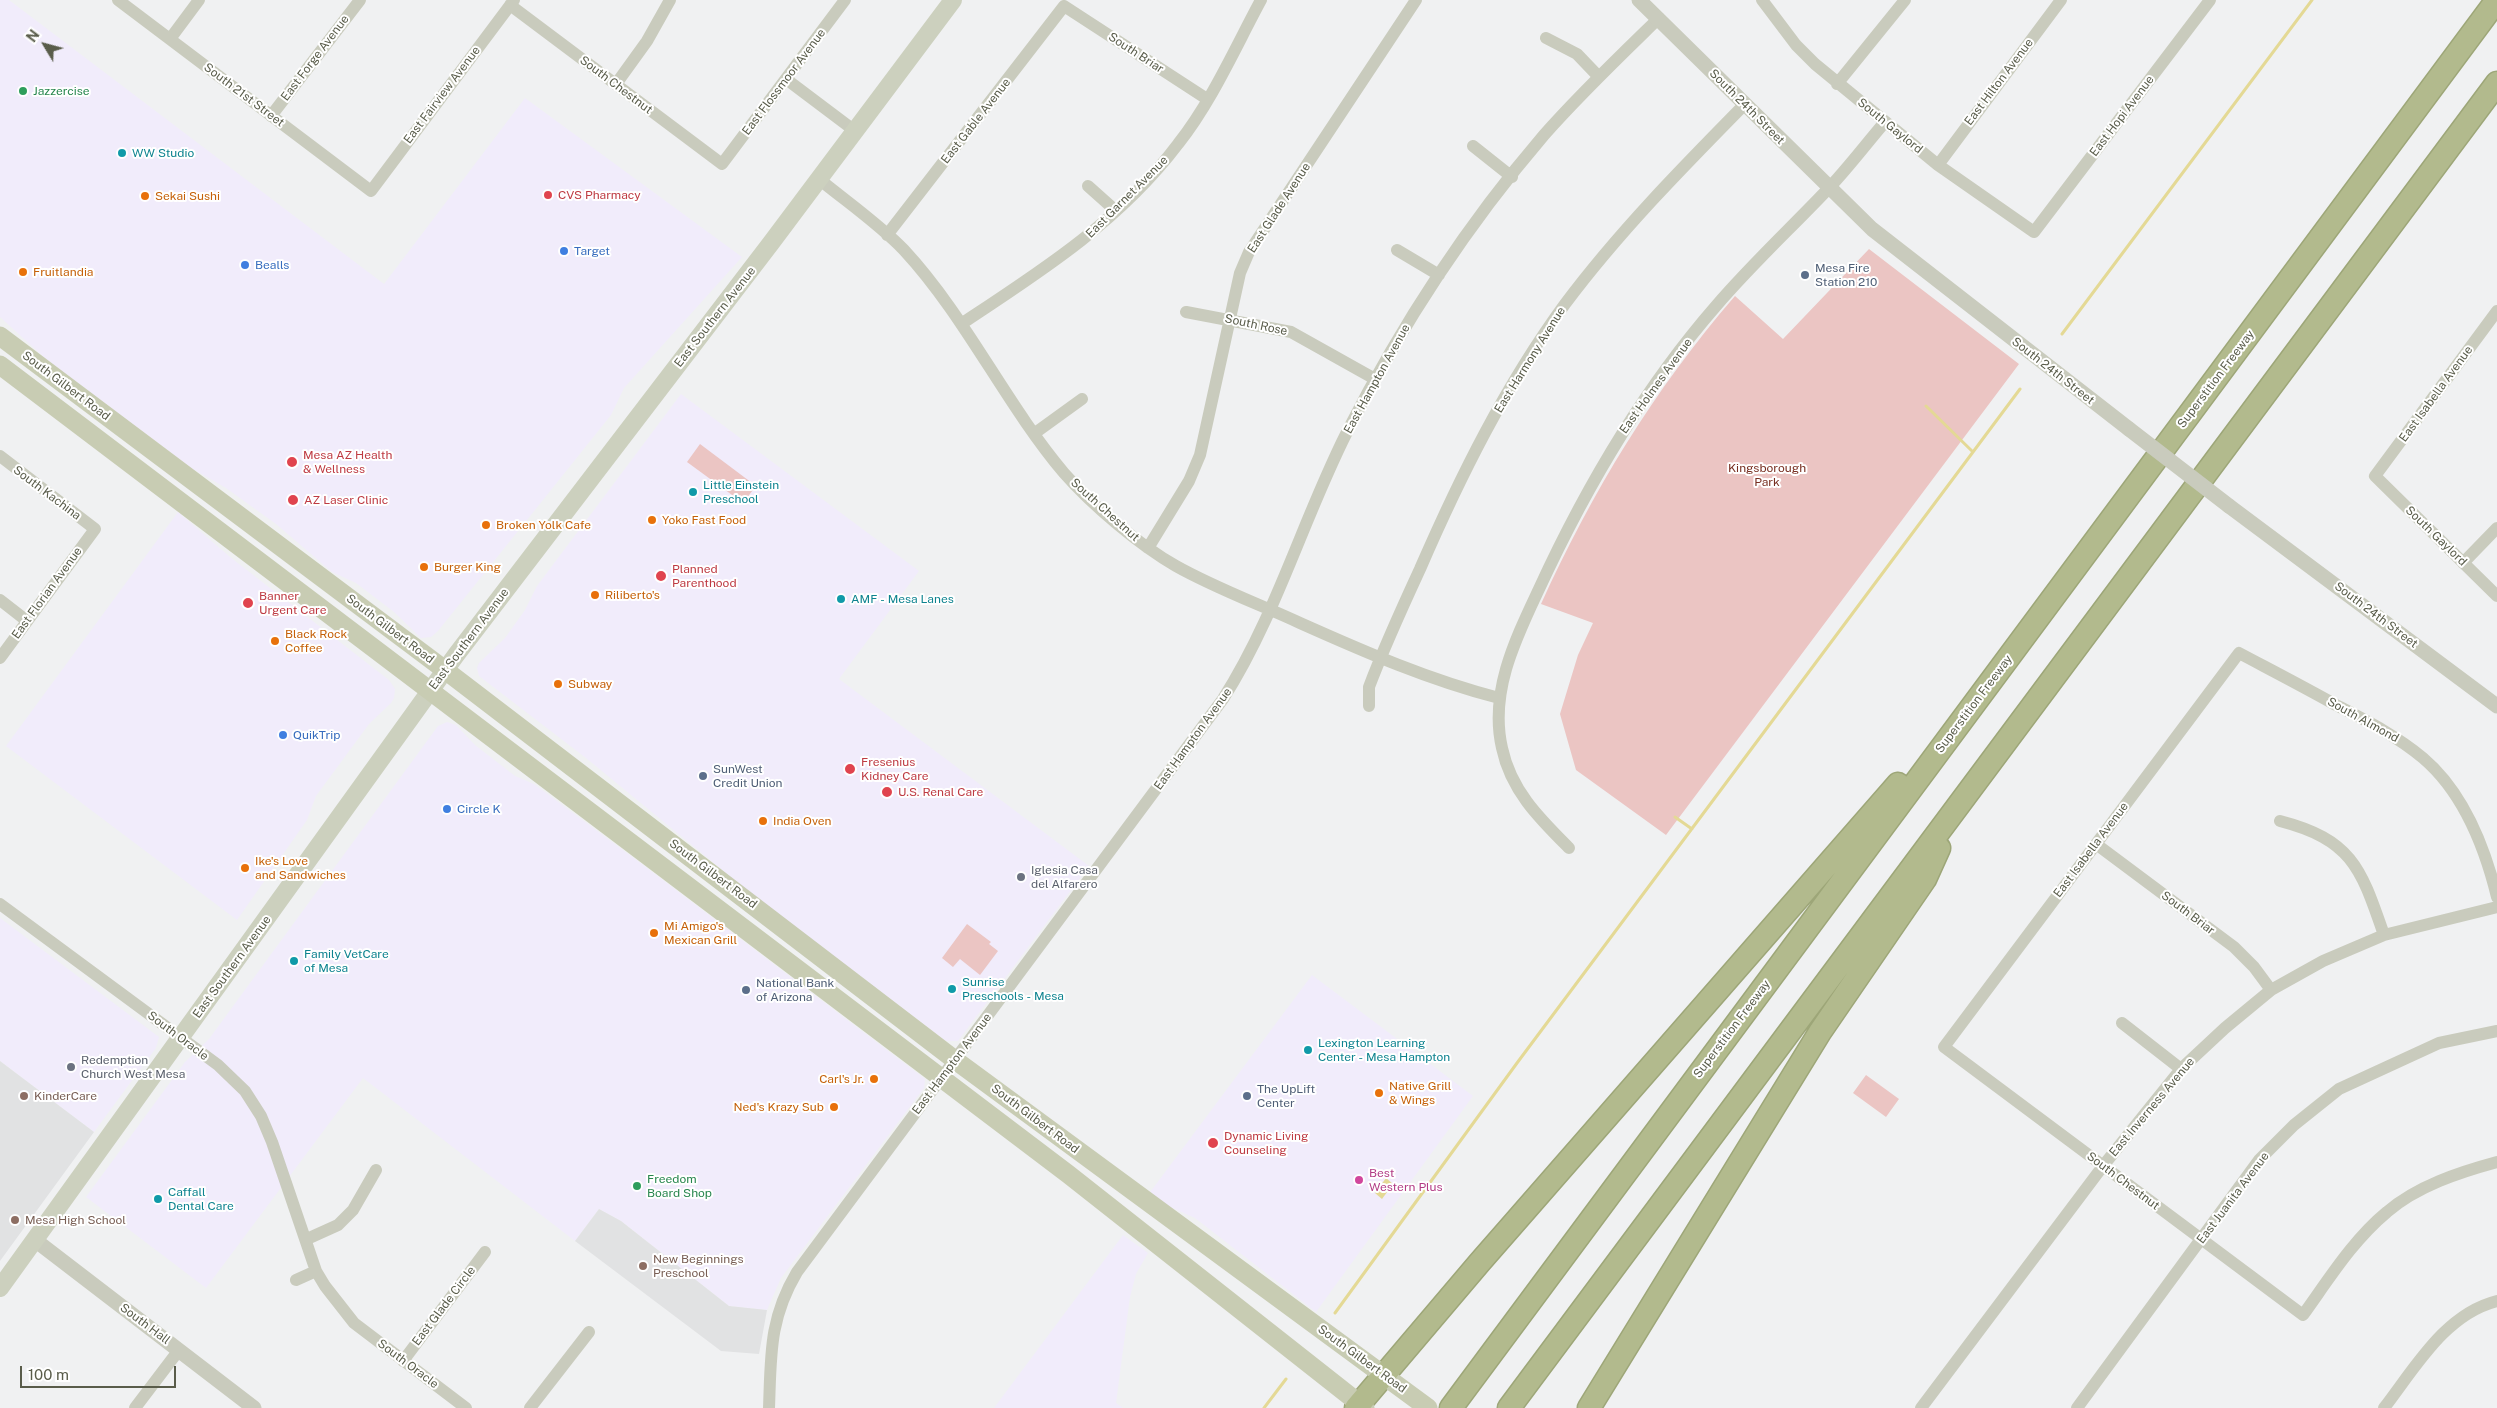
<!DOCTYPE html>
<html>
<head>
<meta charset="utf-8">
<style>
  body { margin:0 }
  #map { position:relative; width:2497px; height:1408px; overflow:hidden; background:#f0f1f2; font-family:"Public Sans",sans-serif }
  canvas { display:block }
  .north { position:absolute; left:20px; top:20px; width:50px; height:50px; -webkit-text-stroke:4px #fff; paint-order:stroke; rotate:307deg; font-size:14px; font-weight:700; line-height:20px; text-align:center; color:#595c4a }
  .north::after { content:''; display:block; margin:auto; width:18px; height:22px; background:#595c4a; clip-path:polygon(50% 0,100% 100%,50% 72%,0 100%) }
  .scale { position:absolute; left:20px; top:1366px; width:156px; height:22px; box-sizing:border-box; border:2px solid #595c4a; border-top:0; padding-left:6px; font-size:15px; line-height:18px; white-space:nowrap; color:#595c4a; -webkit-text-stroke:4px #fff; paint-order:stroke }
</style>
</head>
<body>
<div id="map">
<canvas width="2497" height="1408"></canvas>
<div class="north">N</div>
<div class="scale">100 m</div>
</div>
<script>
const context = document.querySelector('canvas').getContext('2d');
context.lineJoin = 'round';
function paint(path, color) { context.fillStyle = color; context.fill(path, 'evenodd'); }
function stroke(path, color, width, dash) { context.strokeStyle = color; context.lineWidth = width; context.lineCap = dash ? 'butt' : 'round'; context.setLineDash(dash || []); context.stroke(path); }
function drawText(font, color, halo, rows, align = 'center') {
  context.font = font + ' "Public Sans",sans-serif'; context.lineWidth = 4; context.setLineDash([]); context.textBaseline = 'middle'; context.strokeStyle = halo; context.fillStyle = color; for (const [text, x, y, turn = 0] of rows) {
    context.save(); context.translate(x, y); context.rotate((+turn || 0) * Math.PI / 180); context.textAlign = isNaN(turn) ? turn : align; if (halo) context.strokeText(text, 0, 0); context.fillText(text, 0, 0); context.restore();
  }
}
const commercial = new Path2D(`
  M0,0H9L384,284L525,98L742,257L624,388L611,415L438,631L431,637L421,638L394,612L356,583L332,572L276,524L226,488L193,469L46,359L0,317Z
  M681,394L919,571L839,679L1089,866L958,1041H946L743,887L586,758L479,676L477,668L479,663L505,638L525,610L537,586Z
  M178,512L230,557L389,680L395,689L394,698L391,703L369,724L316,796L307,820L237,920L6,746Z
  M447,722L456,725L475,745L515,776L534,784L647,868L925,1079L924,1088L781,1278L767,1310L729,1306L621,1221L599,1209L575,1241L363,1078L206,1288L86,1197L185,1062L209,1039L438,726Z
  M0,918L159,1037L156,1048L94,1132L0,1061Z
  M1312,975L1473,1096L1316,1312L1195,1218L1159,1202L1148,1195Z
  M1123,1235L1148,1253L1136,1274L1130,1297L1116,1403L1123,1408H994Z`);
const education = new Path2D(`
  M0,1061L94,1132L0,1261Z
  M599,1209L621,1221L729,1306L767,1310L759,1354L721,1351L575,1241Z`);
const green = new Path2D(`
  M1869,249L2019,364L1666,835L1576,770L1560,714L1578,655L1593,623L1541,604C1593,490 1653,391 1735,296L1783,339Z
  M700,444L756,486L743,503L687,462Z
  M967,924L991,942L989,944L998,951L980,975L960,959L953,967L942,958Z
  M1866,1075L1899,1099L1886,1117L1853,1093Z`);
const water = new Path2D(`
  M1386,1178L1393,1184L1382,1199L1375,1193Z`);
const stream = new Path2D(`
  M2062,334L2312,0
  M1926,406L1973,452
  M1675,817L1692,829
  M1335,1313L1517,1063L2020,389
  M1264,1408L1286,1379`);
const minor = new Path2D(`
  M118,0L371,191L514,0
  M1762,0L1796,45L1815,64L1938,165L2034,232L2210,0
  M510,5L722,164L845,0
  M1546,38L1577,54L1599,77
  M170,39L199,0
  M786,79L855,131
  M616,84L647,41L670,0
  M1837,84L1905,0
  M271,116L360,0
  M1473,146L1512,177
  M1938,165L2061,0
  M819,179C847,202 879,224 904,250C966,317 1005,403 1064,473C1091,504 1139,545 1176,566C1215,588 1259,604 1300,623C1365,652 1429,680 1499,698
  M1088,186L1116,211
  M887,235L1064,6L1207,99
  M1397,250L1439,275
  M2497,311L2375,476L2497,596
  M1186,312L1291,332L1375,379
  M961,324C1040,272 1120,221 1178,144C1212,101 1235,48 1261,0
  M1035,433L1082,399
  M0,456L95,529L0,658
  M1148,548L1189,481L1200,455L1240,273L1249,252L1416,0
  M2463,563L2497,528
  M0,600L27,621
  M1369,706V687C1384,647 1402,608 1420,569C1460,477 1505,386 1565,304C1619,232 1681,169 1744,105
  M2280,821C2353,840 2361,869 2384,935
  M2096,844L2234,947L2254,967L2271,990
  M1569,848C1540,819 1511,791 1502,748C1489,692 1516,638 1539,589C1586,487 1642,391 1716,306C1751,265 1791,228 1828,189C1848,168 1866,144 1885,122
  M2497,897C2485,848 2463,792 2423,758C2397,736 2367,721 2336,705C2304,687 2271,670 2239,653L1944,1047L2303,1315C2329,1279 2353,1240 2387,1212C2417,1186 2460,1172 2497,1162
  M0,904L218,1065L245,1091L261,1116L272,1142L316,1271L325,1286L354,1323L466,1408
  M2122,1023L2181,1069
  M307,1239L338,1225L353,1210L376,1170
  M296,1280L316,1271
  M403,1361L485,1252
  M135,1408L179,1350
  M530,1408L589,1332
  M769,1408C771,1355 769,1319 797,1272L1223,699C1276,616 1303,519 1347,432C1401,326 1467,225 1544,135C1580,94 1620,56 1659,18
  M1921,1408L2103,1166L2181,1069L2225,1028L2271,990L2323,961L2384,935L2497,907
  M2077,1408L2259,1160L2294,1125L2339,1089L2439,1043L2497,1031
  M2384,1408C2415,1368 2445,1314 2497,1301`);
const tertiary = new Path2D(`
  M1639,0L1872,229L2129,429
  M2229,506L2497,706
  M35,1240L254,1408`);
const secondary = new Path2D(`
  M0,1288L456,655L771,243L953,0`);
const primary = new Path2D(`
  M0,336L445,670L955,1060L1428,1408
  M0,365L1068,1174L1365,1408`);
const motorway = new Path2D(`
  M1356,1408L1480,1262L1898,784
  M1451,1408L2497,0
  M1509,1408L2497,83
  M1589,1408L1820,1032L1925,879L1939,848`);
const tertiaryBridge = new Path2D(`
  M2129,429L2229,506`);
const markers = [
  [23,91,5,"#2e9e5b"],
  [122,153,5,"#0f9aa8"],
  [548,195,5,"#e0444e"],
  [145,196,5,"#e8710a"],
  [564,251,5,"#3f7fe0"],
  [245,265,5,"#3f7fe0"],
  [23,272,5,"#e8710a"],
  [1805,275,5,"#5c6f8a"],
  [292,462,6,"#e0444e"],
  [693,492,5,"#0f9aa8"],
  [293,500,6,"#e0444e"],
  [652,520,5,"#e8710a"],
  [486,525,5,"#e8710a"],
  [424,567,5,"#e8710a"],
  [661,576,6,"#e0444e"],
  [595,595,5,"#e8710a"],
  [841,599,5,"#0f9aa8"],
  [248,603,6,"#e0444e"],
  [275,641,5,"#e8710a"],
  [558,684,5,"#e8710a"],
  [283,735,5,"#3f7fe0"],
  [850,769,6,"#e0444e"],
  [703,776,5,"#5c6f8a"],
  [887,792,6,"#e0444e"],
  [447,809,5,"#3f7fe0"],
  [763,821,5,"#e8710a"],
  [245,868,5,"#e8710a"],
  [1021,877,5,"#6b7280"],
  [654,933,5,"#e8710a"],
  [294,961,5,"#0f9aa8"],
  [952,989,5,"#0f9aa8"],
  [746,990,5,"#5c6f8a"],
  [1308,1050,5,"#0f9aa8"],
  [71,1067,5,"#6b7280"],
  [874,1079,5,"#e8710a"],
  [1379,1093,5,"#e8710a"],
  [24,1096,5,"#8d6e63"],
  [1247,1096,5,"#5c6f8a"],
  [834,1107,5,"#e8710a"],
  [1213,1143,6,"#e0444e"],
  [1359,1180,5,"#d1479c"],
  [637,1186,5,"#2e9e5b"],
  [158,1199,5,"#0f9aa8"],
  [15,1220,5,"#8d6e63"],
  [643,1266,5,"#8d6e63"]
];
const streetNames = [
  ["South Briar",1136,53,33],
  ["East Forge Avenue",315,58,-53],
  ["East Flossmoor Avenue",784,82,-53],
  ["East Hilton Avenue",1999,82,-53],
  ["South Chestnut",616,85,37],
  ["South 21st Street",244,95,37],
  ["East Fairview Avenue",442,95,-53],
  ["South 24th Street",1747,107,45],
  ["East Hopi Avenue",2122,116,-53],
  ["East Gable Avenue",976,121,-52],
  ["South Gaylord",1890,126,39],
  ["East Garnet Avenue",1127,197,-45],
  ["East Glade Avenue",1279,208,-57],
  ["East Southern Avenue",715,317,-52],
  ["South Rose",1256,325,12],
  ["East Harmony Avenue",1530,360,-58],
  ["South 24th Street",2053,371,38],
  ["East Hampton Avenue",1377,379,-61],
  ["Superstition Freeway",2216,379,-53],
  ["South Gilbert Road",66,386,37],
  ["East Holmes Avenue",1656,386,-54],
  ["East Isabella Avenue",2436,394,-54],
  ["South Kachina",47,493,37],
  ["South Chestnut",1105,510,42],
  ["South Gaylord",2436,536,44],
  ["East Florian Avenue",47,593,-54],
  ["South 24th Street",2376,615,37],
  ["South Gilbert Road",390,629,37],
  ["East Southern Avenue",469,639,-53],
  ["Superstition Freeway",1974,704,-53],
  ["South Almond",2363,720,29],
  ["East Hampton Avenue",1193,739,-54],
  ["East Isabella Avenue",2091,850,-53],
  ["South Gilbert Road",713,874,37],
  ["South Briar",2188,913,37],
  ["East Southern Avenue",232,967,-54],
  ["Superstition Freeway",1732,1029,-53],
  ["South Oracle",178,1036,37],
  ["East Hampton Avenue",952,1064,-53],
  ["East Inverness Avenue",2152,1107,-50],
  ["South Gilbert Road",1035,1119,37],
  ["South Chestnut",2123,1181,37],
  ["East Juanita Avenue",2233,1198,-53],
  ["East Glade Circle",444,1306,-53],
  ["South Hall",145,1324,37],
  ["South Gilbert Road",1362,1359,36],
  ["South Oracle",408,1364,37]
];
const leisureNames = [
  ["Jazzercise",33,91],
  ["Freedom",647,1179],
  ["Board Shop",647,1193]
];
const cultureNames = [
  ["WW Studio",132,153],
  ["Little Einstein",703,485],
  ["Preschool",703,499],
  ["AMF - Mesa Lanes",851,599],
  ["Family VetCare",304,954],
  ["of Mesa",304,968],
  ["Sunrise",962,982],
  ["Preschools - Mesa",962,996],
  ["Lexington Learning",1318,1043],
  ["Center - Mesa Hampton",1318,1057],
  ["Caffall",168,1192],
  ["Dental Care",168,1206]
];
const healthNames = [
  ["CVS Pharmacy",558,195],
  ["Mesa AZ Health",303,455],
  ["& Wellness",303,469],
  ["AZ Laser Clinic",304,500],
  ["Planned",672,569],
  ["Parenthood",672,583],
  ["Banner",259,596],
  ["Urgent Care",259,610],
  ["Fresenius",861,762],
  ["Kidney Care",861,776],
  ["U.S. Renal Care",898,792],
  ["Dynamic Living",1224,1136],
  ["Counseling",1224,1150]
];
const foodNames = [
  ["Sekai Sushi",155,196],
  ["Fruitlandia",33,272],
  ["Yoko Fast Food",662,520],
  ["Broken Yolk Cafe",496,525],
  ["Burger King",434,567],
  ["Riliberto's",605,595],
  ["Black Rock",285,634],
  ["Coffee",285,648],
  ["Subway",568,684],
  ["India Oven",773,821],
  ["Ike's Love",255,861],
  ["and Sandwiches",255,875],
  ["Mi Amigo's",664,926],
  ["Mexican Grill",664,940],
  ["Carl's Jr.",864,1079,"right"],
  ["Native Grill",1389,1086],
  ["& Wings",1389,1100],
  ["Ned's Krazy Sub",824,1107,"right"]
];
const shopNames = [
  ["Target",574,251],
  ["Bealls",255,265],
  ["QuikTrip",293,735],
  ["Circle K",457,809]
];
const serviceNames = [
  ["Mesa Fire",1815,268],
  ["Station 210",1815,282],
  ["SunWest",713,769],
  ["Credit Union",713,783],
  ["National Bank",756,983],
  ["of Arizona",756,997],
  ["The UpLift",1257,1089],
  ["Center",1257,1103]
];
const parkNames = [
  ["Kingsborough",1767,468],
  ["Park",1767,482]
];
const worshipNames = [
  ["Iglesia Casa",1031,870],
  ["del Alfarero",1031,884],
  ["Redemption",81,1060],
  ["Church West Mesa",81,1074]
];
const educationNames = [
  ["KinderCare",34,1096],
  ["Mesa High School",25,1220],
  ["New Beginnings",653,1259],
  ["Preschool",653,1273]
];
const hotelNames = [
  ["Best",1369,1173],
  ["Western Plus",1369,1187]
];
paint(commercial, '#f1ecfb');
paint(education, '#e1e2e3');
paint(green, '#ebc5c3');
paint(water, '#e4d995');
stroke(stream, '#e4d995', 3);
stroke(motorway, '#9da678', 25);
stroke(minor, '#c9cbbd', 12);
stroke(tertiary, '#c9cbbd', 15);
stroke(secondary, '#ccd0be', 18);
stroke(primary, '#c8ccb3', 19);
stroke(motorway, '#b2ba8d', 22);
stroke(tertiaryBridge, '#c9cbbd', 15);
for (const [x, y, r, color] of markers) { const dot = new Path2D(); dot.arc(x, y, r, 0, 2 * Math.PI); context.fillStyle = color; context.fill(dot); stroke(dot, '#fff', 2); }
drawText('12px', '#595c4a', '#fff', streetNames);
drawText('12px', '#27864d', '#fff', leisureNames, 'left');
drawText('12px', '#0d838f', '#fff', cultureNames, 'left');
drawText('12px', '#be3a42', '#fff', healthNames, 'left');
drawText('12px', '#c56008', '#fff', foodNames, 'left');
drawText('12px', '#366cbe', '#fff', shopNames, 'left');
drawText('12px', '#4e5e75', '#fff', serviceNames, 'left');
drawText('12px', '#772e20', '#fff', parkNames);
drawText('12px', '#5b616d', '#fff', worshipNames, 'left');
drawText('12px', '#785e54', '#fff', educationNames, 'left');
drawText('12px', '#b23c85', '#fff', hotelNames, 'left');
</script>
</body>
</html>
